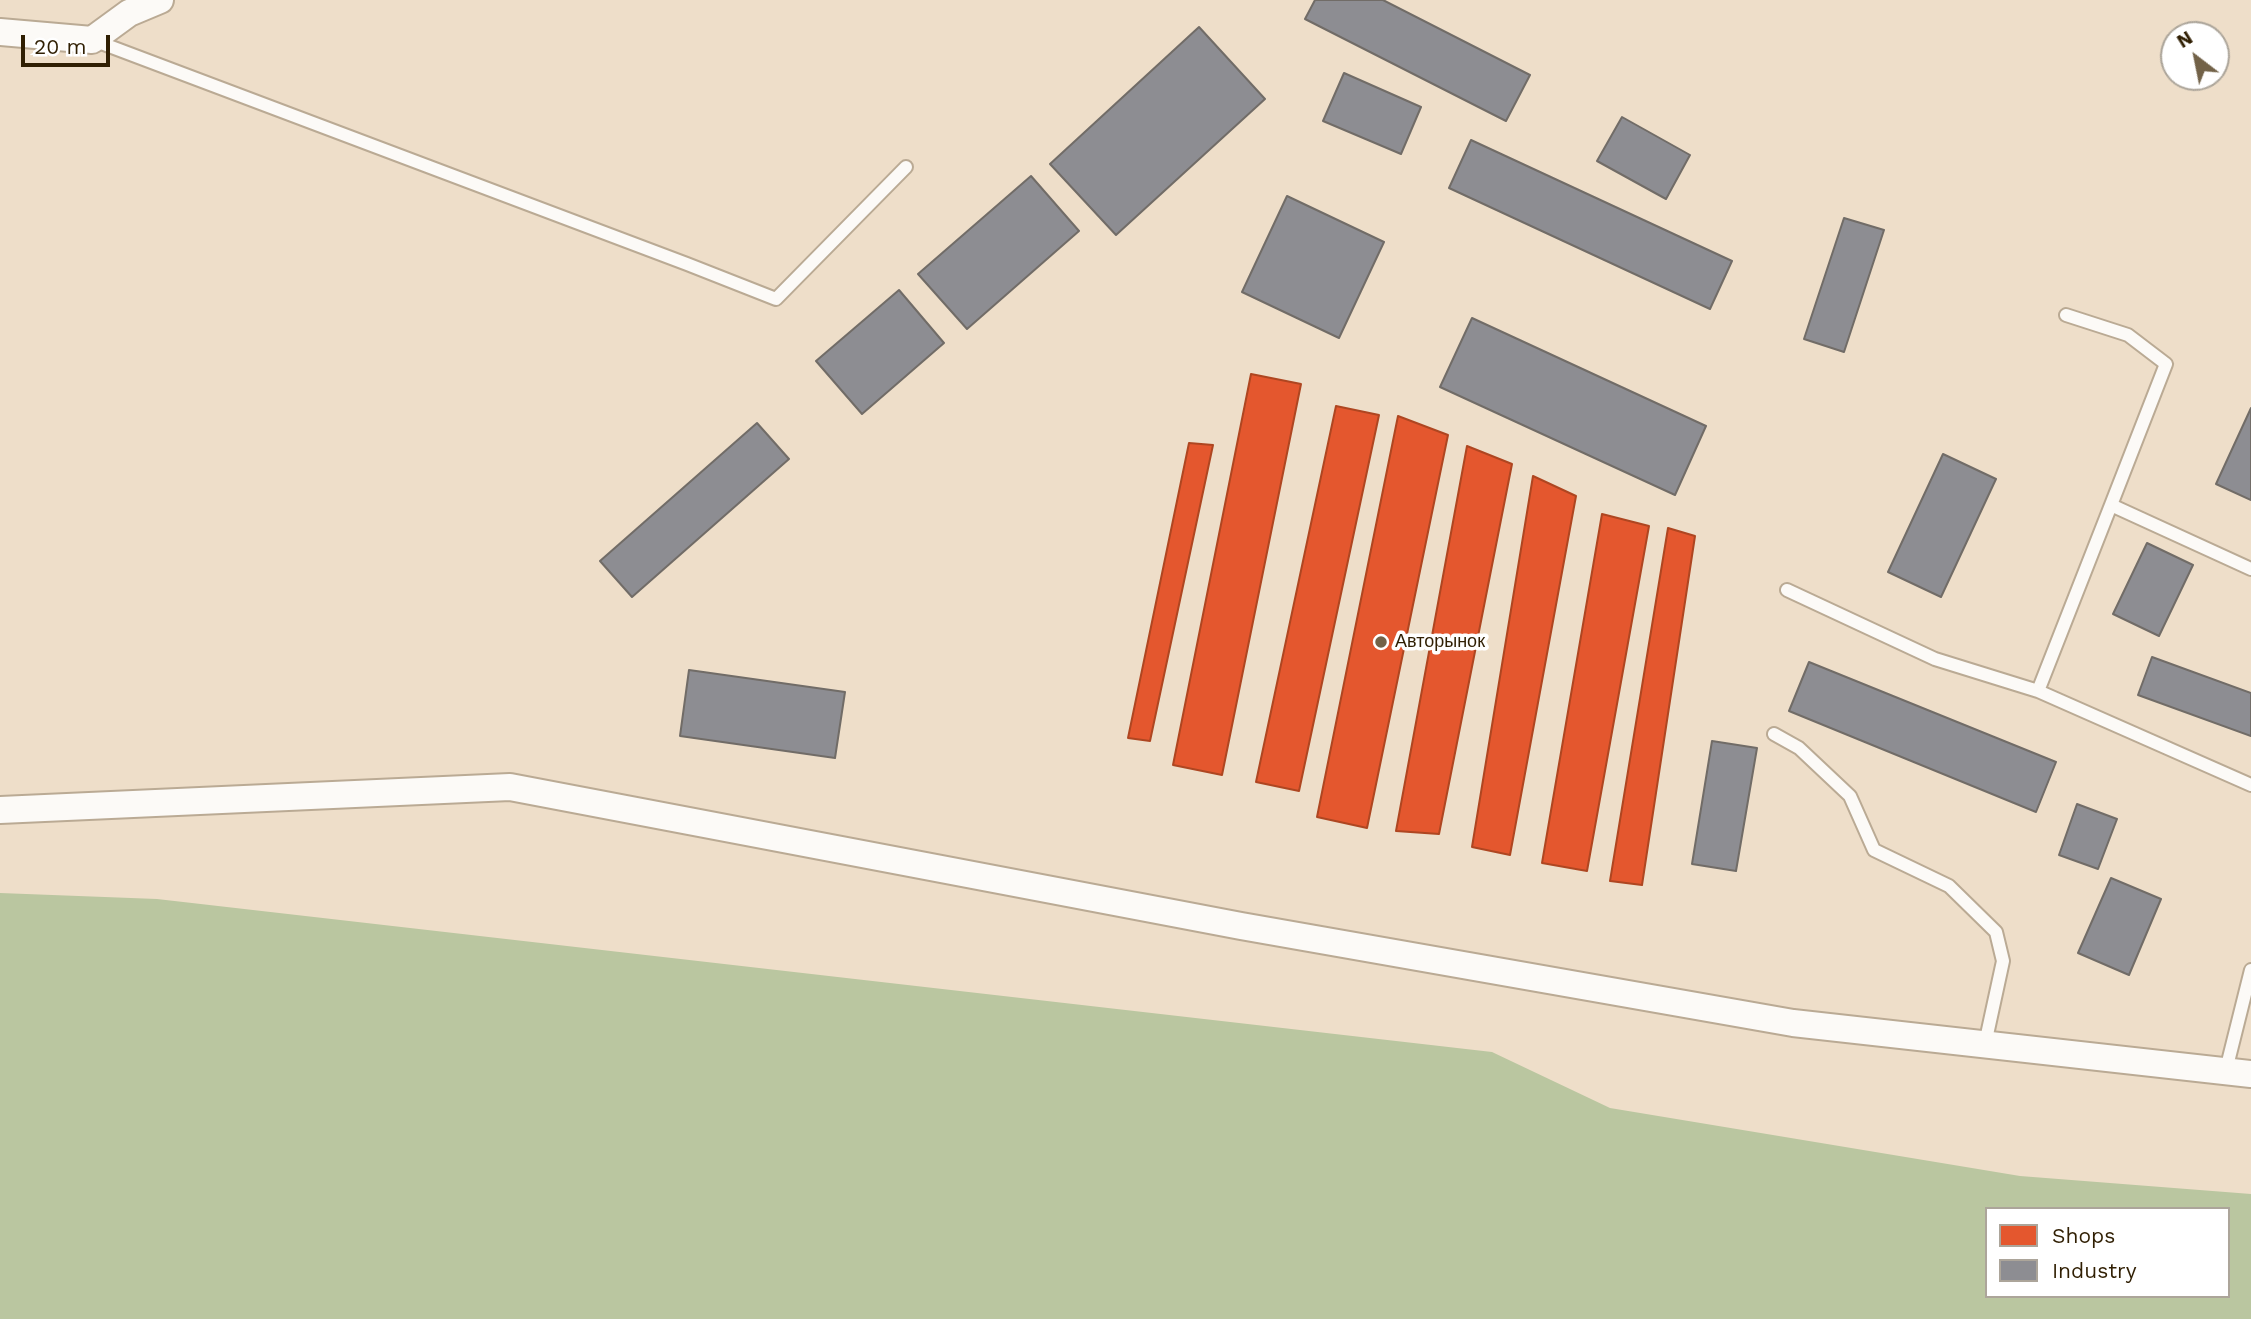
<!DOCTYPE html>
<html>
<head>
<meta charset="utf-8">
<style>
  body { margin:0 }
  #map { position:relative; width:2251px; height:1319px; overflow:hidden; background:#eedec9; font-family:"Work Sans",sans-serif }
  canvas { display:block }
  .legend { position:absolute; left:1985px; top:1207px; width:245px; height:91px; box-sizing:border-box; background:#fff; border:2px solid #aca59a; margin:0; padding:9px 12px; list-style:none; font-size:21px; color:#301f03 }
  .legend li { display:flex; align-items:center; gap:14px; height:35px }
  .legend b { width:35px; border:2px solid #aca59a }
  .north { position:absolute; left:2160px; top:21px; width:70px; height:70px; box-sizing:border-box; background:#fff; border:2px solid #aca59a; border-radius:50%; rotate:328deg; font-size:19px; font-weight:700; line-height:28px; text-align:center; color:#301f03 }
  .north::after { content:''; display:block; margin:auto; width:24px; height:32px; background:#726248; clip-path:polygon(50% 0,100% 100%,50% 72%,0 100%) }
  .scale { position:absolute; left:21px; top:35px; width:89px; height:32px; box-sizing:border-box; border:4px solid #301f03; border-top:0; padding-left:9px; font-size:21px; line-height:24px; white-space:nowrap; color:#301f03; -webkit-text-stroke:5px #fff; paint-order:stroke }
</style>
</head>
<body>
<div id="map">
<canvas width="2251" height="1319"></canvas>
<ul class="legend">
<li><b style="height:19px;background:#e4572e"></b>Shops</li>
<li><b style="height:19px;background:#8d8d92"></b>Industry</li>
</ul>
<div class="north">N</div>
<div class="scale">20 m</div>
</div>
<script>
const context = document.querySelector('canvas').getContext('2d');
context.lineJoin = 'round';
function paint(path, color) { context.fillStyle = color; context.fill(path, 'evenodd'); }
function stroke(path, color, width, dash) { context.strokeStyle = color; context.lineWidth = width; context.lineCap = dash ? 'butt' : 'round'; context.setLineDash(dash || []); context.stroke(path); }
function drawText(font, color, halo, rows, align = 'center') {
  context.font = font + ' "Work Sans",sans-serif'; context.lineWidth = 7; context.setLineDash([]); context.textBaseline = 'middle'; context.strokeStyle = halo; context.fillStyle = color; for (const [text, x, y, turn = 0] of rows) {
    context.save(); context.translate(x, y); context.rotate((+turn || 0) * Math.PI / 180); context.textAlign = isNaN(turn) ? turn : align; if (halo) context.strokeText(text, 0, 0); context.fillText(text, 0, 0); context.restore();
  }
}
const forest = new Path2D(`
  M0,893L157,899L1492,1052L1610,1108L2020,1176L2251,1194V1319H0ZM1987,1209H2228V1296H1987Z`);
const shops = new Path2D(`
  M1251,374L1301,384L1222,775L1173,765Z
  M1336,406L1379,415L1299,791L1256,782Z
  M1398,416L1448,435L1367,828L1317,817Z
  M1189,443L1213,445L1150,741L1128,738Z
  M1467,446L1512,464L1439,834L1396,831Z
  M1533,476L1576,496L1510,855L1472,847Z
  M1602,514L1649,526L1587,871L1542,863Z
  M1668,528L1695,536L1642,885L1610,881Z`);
const industry = new Path2D(`
  M1315,0H1383L1530,75L1506,121L1305,19Z
  M1199,27L1265,99L1116,235L1050,164Z
  M1344,73L1421,107L1401,154L1323,121Z
  M1622,117L1690,155L1666,199L1597,161Z
  M1471,140L1732,261L1710,309L1449,188Z
  M1031,176L1079,231L967,329L918,274Z
  M1287,196L1384,242L1339,338L1242,292Z
  M1844,218L1884,230L1844,352L1804,339Z
  M899,290L944,343L862,414L816,361Z
  M1472,318L1706,426L1675,495L1440,387Z
  M2251,408V500L2216,484Z
  M757,423L789,459L632,597L600,561Z
  M1943,454L1996,479L1941,597L1888,572Z
  M2147,543L2193,565L2159,636L2113,614Z
  M2152,657L2251,693V736L2138,695Z
  M1809,662L2056,762L2036,812L1789,711Z
  M689,670L845,692L835,758L680,736Z
  M1712,741L1757,748L1736,871L1692,864Z
  M2077,804L2117,819L2098,869L2059,855Z
  M2111,878L2161,899L2129,975L2078,953Z`);
const service = new Path2D(`
  M93,40L687,264L776,299L906,167
  M2066,315L2128,335L2166,364L2111,505L2251,569
  M2111,505L2038,691L2251,785
  M1787,590L1935,659L2038,691
  M1774,734L1799,748L1850,796L1874,850L1949,886L1996,932L2003,961L1985,1044
  M2226,1070L2251,970`);
const minor = new Path2D(`
  M0,32L92,40L129,13L160,0
  M0,810L510,787L1241,926L1793,1023L2251,1074`);
const markers = [
  [1381,642,7,"#726248"]
];
const poiNames = [
  ["Авторынок",1395,642]
];
paint(forest, '#bac6a0');
paint(shops, '#e4572e');
stroke(shops, '#ae4621', 2);
paint(industry, '#8d8d92');
stroke(industry, '#716c67', 2);
stroke(service, '#baaa94', 16);
stroke(minor, '#baaa94', 30);
stroke(service, '#fcfaf7', 12);
stroke(minor, '#fcfaf7', 26);
for (const [x, y, r, color] of markers) { const dot = new Path2D(); dot.arc(x, y, r, 0, 2 * Math.PI); context.fillStyle = color; context.fill(dot); stroke(dot, '#fff', 2.5); }
drawText('18px', '#301f03', '#fff', poiNames, 'left');
</script>
</body>
</html>
